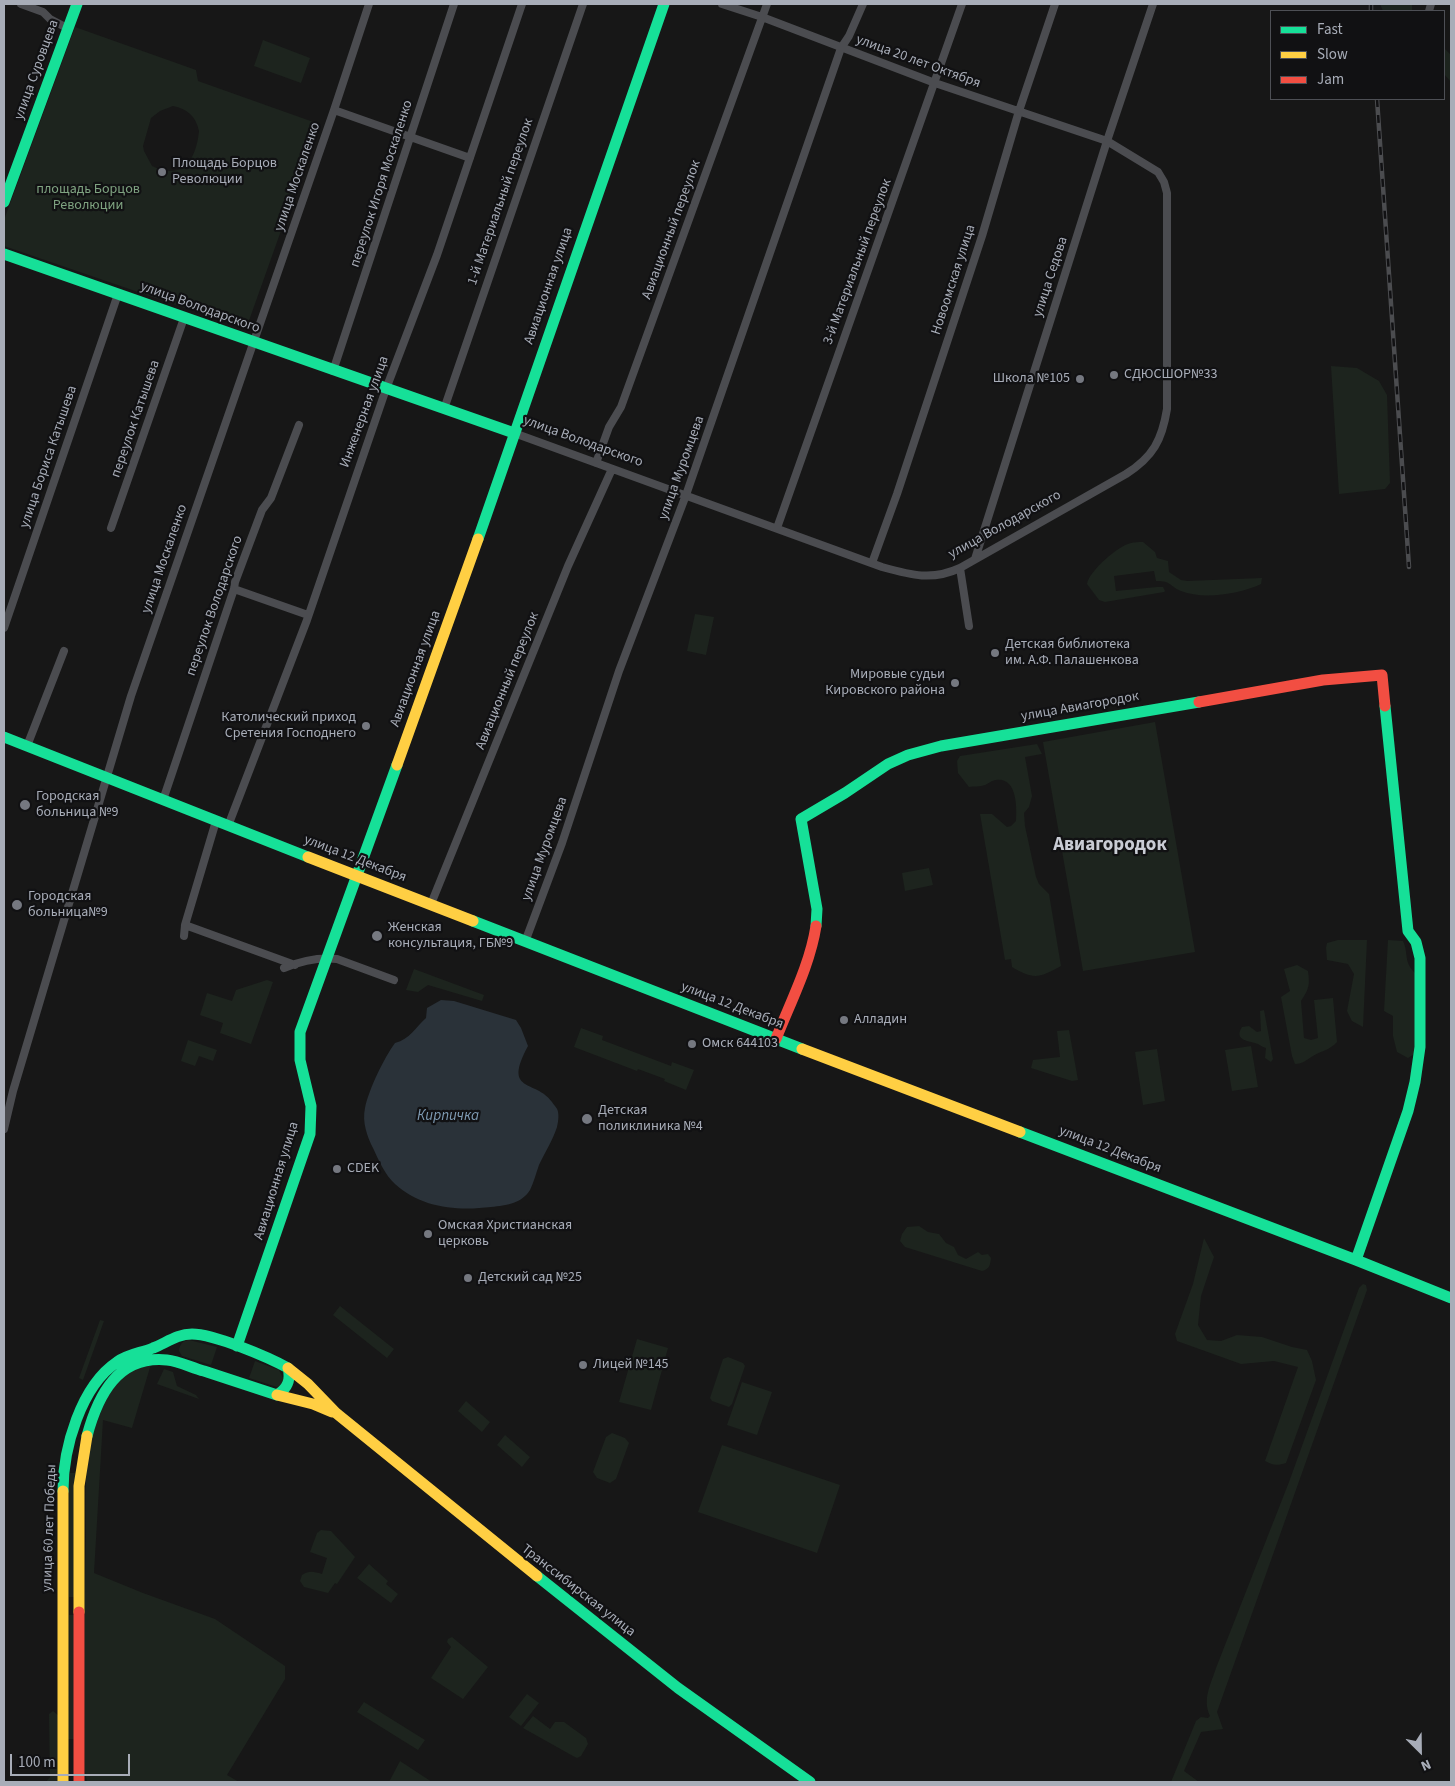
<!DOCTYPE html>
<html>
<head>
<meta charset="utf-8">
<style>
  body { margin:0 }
  #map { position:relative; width:1455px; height:1786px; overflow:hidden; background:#171717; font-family:"Source Sans 3",sans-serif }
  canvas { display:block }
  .frame { position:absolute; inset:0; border:5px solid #a8adb8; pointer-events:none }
  .legend { position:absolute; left:1270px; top:10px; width:175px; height:90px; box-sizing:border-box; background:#111113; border:1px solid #4d4f55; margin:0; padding:6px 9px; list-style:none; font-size:15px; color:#a8adb8 }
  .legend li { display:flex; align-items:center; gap:10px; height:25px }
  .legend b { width:25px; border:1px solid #4d4f55 }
  .north { position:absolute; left:1395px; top:1726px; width:50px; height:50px; -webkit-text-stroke:4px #111113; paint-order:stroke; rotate:157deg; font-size:14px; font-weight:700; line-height:20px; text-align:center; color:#a8adb8 }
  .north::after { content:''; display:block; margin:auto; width:18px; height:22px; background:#a8adb8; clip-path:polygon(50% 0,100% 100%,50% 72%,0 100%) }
  .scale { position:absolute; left:10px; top:1754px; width:120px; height:22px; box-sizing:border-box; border:2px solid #a8adb8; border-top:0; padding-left:6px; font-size:15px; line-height:18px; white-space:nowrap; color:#a8adb8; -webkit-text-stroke:4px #111113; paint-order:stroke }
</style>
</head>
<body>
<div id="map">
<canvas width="1455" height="1786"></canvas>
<div class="frame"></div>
<ul class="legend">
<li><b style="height:6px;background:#16e098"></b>Fast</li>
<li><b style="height:6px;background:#ffcf43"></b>Slow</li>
<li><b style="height:6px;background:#f24e42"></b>Jam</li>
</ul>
<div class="north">N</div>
<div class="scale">100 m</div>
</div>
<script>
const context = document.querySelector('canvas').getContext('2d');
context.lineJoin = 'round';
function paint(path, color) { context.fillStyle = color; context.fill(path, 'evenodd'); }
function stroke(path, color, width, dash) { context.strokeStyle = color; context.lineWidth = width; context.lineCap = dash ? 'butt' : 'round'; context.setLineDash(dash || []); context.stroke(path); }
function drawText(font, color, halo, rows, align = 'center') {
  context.font = font + ' "Source Sans 3",sans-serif'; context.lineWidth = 4.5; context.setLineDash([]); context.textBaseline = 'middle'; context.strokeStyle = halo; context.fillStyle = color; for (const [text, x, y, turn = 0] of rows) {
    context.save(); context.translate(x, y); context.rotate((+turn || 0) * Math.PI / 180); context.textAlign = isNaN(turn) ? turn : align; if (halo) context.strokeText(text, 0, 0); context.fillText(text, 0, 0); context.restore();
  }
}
const green = new Path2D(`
  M1380,4H1412V11H1383Z
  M75,27L196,70L198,81L319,124L246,329L4,246V220ZM173,106C187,109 196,116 199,131C196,160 183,181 152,166L144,151L143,146L151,118L160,111Z
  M263,40L310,58L301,83L254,66Z
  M1444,48L1451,55V82L1444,74Z
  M1331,366L1357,368L1379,381L1387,395L1390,483L1385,489L1339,494Z
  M1143,542L1155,552L1157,558L1168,561L1169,572L1181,580L1187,581L1262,578L1261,584C1240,594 1203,600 1181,591C1169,586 1172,581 1156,581L1154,571L1114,576L1116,591L1157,587H1163L1165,591L1164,592L1105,602L1099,600L1087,584C1089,571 1119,545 1131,543C1134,542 1139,542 1143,542Z
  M695,614L714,617L706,655L687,651Z
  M1155,722L1195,952L1083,971L1043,742Z
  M1037,744L1042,754L1025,757L1032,796L1029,807L1024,813L1025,826L1036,877L1039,884L1049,894L1061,966C1039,978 1034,980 1012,967L1011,959L1005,960L980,814H992L1007,827L1011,826L1016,821C1017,807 1017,777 996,780C992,780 988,784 985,785C980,787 974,786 969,787L958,773L957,761L960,756Z
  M929,868L933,885L905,891L902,873Z
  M1338,940H1367L1363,1027L1352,1021L1347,1011L1354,974L1348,964L1327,960L1326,948L1327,943Z
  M1388,940L1403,941C1409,954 1403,961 1415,973L1416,1053L1408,1058L1397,1052L1393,1036V1016L1384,1011Z
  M1297,965L1308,971C1310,985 1309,989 1301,1001L1304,1038L1311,1040L1318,1038L1314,1000L1333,998L1337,1042C1330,1050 1321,1051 1313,1056C1306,1060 1303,1064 1295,1064L1292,1056L1281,997L1290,991L1284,969Z
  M414,969L484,995L482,1001L428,985L418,992L406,990Z
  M267,980L273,982L251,1044L220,1033L223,1023L200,1015L207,993L232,1001L236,990Z
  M1264,1010L1273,1059L1271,1062L1265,1058L1266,1048C1263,1047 1261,1046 1258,1044C1250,1041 1233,1041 1242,1027L1249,1026L1257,1032L1261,1031L1260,1011Z
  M581,1028L603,1036L602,1040L671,1066L672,1062L694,1070L686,1090L664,1081L665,1079L638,1069L637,1071L574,1047Z
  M1069,1030L1078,1080L1072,1081L1031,1068L1033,1060L1060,1057L1057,1031Z
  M188,1040L217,1050L213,1061L199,1056L195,1066L181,1061Z
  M1251,1046L1258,1087L1232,1091L1225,1050Z
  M1157,1049L1165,1101L1143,1105L1135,1052Z
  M919,1226L928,1232L939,1234L946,1243L954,1247L958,1255L966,1259L978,1252L982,1255L988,1254L991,1258C990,1265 990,1269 982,1271L905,1247L900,1241L902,1234L907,1227Z
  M1204,1238L1214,1257L1201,1296L1198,1325L1207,1340L1221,1341L1237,1335L1262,1337L1292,1347L1307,1350L1312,1361L1316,1380L1286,1463C1277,1466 1272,1465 1265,1461L1298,1367L1274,1361L1241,1364L1177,1341L1175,1334L1193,1284Z
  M1363,1284L1366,1285L1367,1290L1217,1712L1223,1729L1201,1732L1184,1771L1199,1782H1171L1196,1721L1201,1717L1208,1718L1210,1716C1202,1699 1211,1684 1216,1668L1289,1482L1359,1288Z
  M340,1306L394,1349L387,1358L333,1315Z
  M100,1320L104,1321L83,1380L79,1378Z
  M637,1339L668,1348L651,1410L619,1402Z
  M189,1340L217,1347L211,1365L182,1356L179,1351C180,1344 182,1341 189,1340Z
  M728,1357L743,1363L745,1366L732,1404L729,1407L712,1401L710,1398L723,1359Z
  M255,1361L279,1370L284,1380L282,1385L277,1387L249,1378Z
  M151,1364L132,1428L103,1420L94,1573L143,1593L215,1619L285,1666V1679L227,1775L239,1782H87L85,1772C85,1694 84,1615 86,1537C86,1502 83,1463 95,1428C102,1408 114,1376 136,1366C140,1364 146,1364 151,1364Z
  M164,1369L173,1372L177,1386L196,1395L199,1399L157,1384Z
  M742,1382L772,1392L757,1435L727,1425Z
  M466,1401L490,1422L482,1432L458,1411Z
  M612,1433L625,1438L629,1443L616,1479L610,1483L597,1478L593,1472L606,1437Z
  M505,1435L530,1457L522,1467L497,1445Z
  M722,1445L840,1485L817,1553L698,1512Z
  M69,1473H75V1597H69Z
  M321,1530L331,1531L355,1557L337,1584L335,1583L328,1593L304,1587L300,1581L302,1575C310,1570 314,1572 322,1574L327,1558L310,1552L317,1533Z
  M369,1564L388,1581L386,1584L398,1594L391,1603L357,1578Z
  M69,1615H75V1739H68Z
  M452,1637L488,1667L463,1699L431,1678L451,1647L447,1642L448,1639Z
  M527,1694L539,1703L521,1726L509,1717Z
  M364,1702L425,1740L418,1750L357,1712Z
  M53,1711L59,1716L58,1782H46L50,1777L49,1714Z
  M533,1716L550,1729L555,1722H564L586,1738L588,1744L581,1756L577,1758L573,1756L523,1728Z
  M400,1761L432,1782H389Z`);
const water = new Path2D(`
  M441,1000L454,1001L516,1020L521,1028L528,1046C502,1094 536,1079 552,1102C554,1105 558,1109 558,1112C559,1116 558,1123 557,1127C553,1140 545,1152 539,1165C536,1173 534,1182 530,1190C521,1204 507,1205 491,1207C457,1211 421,1208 395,1184C385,1175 378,1159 373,1148C367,1136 362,1122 365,1108C369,1089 384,1058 395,1043C410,1039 415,1028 426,1018L427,1008Z`);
const street = new Path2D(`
  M21,4L43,12L50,19L69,29
  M1429,11L1431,4
  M334,110L470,158
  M333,371L454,4
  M444,409L583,4
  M514,433L882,567C911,575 932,581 960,568L1126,474C1153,457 1162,440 1167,409V193L1164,182L1158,172L1107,141L935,83L762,17L722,4
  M596,463L609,427L621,407L767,4
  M111,528L184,318
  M777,528L962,4
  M975,559L1107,141L1153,4
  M872,563L897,494L982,236L1019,111L1055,4
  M960,568L969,626
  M234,589L308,615
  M4,628L118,294
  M27,746L64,651
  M163,800L234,589L235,582L262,510L271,498L299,425
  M228,826L307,620L386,389L437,255L522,4
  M431,904L568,566L612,469
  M185,925L295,965
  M184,936L185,925L216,821
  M525,942L562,843L619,671L686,495L841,48L849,36L863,4
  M284,968C301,961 319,957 337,959L394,980
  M4,1129L13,1091L131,696L334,110L369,4`);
const fast = new Path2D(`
  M4,202L77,4
  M4,254L514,433
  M478,539L664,4
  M4,737L308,857
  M473,921L802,1049
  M816,926L817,909L801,819L845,793L888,764L908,755L941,746L1199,702
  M1020,1132L1356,1260L1451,1298
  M1356,1260L1408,1111L1415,1082L1420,1047V958L1416,942L1408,931L1385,706
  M237,1346L310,1134L311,1106L300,1060V1032L397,765
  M63,1491C63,1448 81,1386 117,1362C128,1354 141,1353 153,1348C166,1343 177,1334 192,1334C214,1334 268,1357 288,1368C291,1380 288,1388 277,1395C253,1387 228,1379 204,1371C192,1368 179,1361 167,1360C118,1355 98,1395 87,1436
  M537,1576L678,1688L810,1782`);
const slow = new Path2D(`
  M397,765L478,539
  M308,857L473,921
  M802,1049L1020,1132
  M288,1368L308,1384L336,1413L537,1576
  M277,1395L313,1404L332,1412
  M63,1491V1782
  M79,1612V1486L87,1436`);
const jam = new Path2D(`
  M1199,702L1323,680L1382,675L1385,706
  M776,1039C790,1003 810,965 816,926
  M79,1612V1782`);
const rail = new Path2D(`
  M1371,4V11
  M1377,99L1409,567`);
const markers = [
  [162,172,5,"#757880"],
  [1114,375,5,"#757880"],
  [1080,379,5,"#757880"],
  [995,653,5,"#757880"],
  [955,683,5,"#757880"],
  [366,726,5,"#757880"],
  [25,805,6,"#757880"],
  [17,905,6,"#757880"],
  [377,936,6,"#757880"],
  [844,1020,5,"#757880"],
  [692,1044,5,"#757880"],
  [587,1119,6,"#757880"],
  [337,1169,5,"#757880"],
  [428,1234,5,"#757880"],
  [468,1278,5,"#757880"],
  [583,1365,5,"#757880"]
];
const streetNames = [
  ["улица 20 лет Октября",918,62,20],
  ["улица Суровцева",37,70,-70],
  ["улица Москаленко",298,177,-71],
  ["переулок Игоря Москаленко",382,184,-72],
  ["1-й Материальный переулок",501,202,-71],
  ["Авиационный переулок",672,230,-70],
  ["3-й Материальный переулок",858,262,-70],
  ["улица Седова",1051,277,-72],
  ["Новоомская улица",954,280,-72],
  ["Авиационная улица",549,286,-71],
  ["улица Володарского",200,308,20],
  ["Инженерная улица",365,412,-70],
  ["переулок Катышева",136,419,-71],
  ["улица Володарского",583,442,20],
  ["улица Бориса Катышева",49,457,-71],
  ["улица Муромцева",682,468,-70],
  ["улица Володарского",1005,525,-29],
  ["улица Москаленко",165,559,-71],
  ["переулок Володарского",215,606,-71],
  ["Авиационная улица",416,669,-70],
  ["Авиационный переулок",508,681,-68],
  ["улица Авиагородок",1080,707,-10],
  ["улица Муромцева",545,849,-70],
  ["улица 12 Декабря",355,859,21],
  ["улица 12 Декабря",732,1006,21],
  ["улица 12 Декабря",1110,1150,21],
  ["Авиационная улица",277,1181,-73],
  ["улица 60 лет Победы",50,1528,-88],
  ["Транссибирская улица",578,1591,38]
];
const poiNames = [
  ["Площадь Борцов",172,164],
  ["Революции",172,180],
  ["СДЮСШОР№33",1124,375],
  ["Школа №105",1070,379,"right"],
  ["Детская библиотека",1005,645],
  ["им. А.Ф. Палашенкова",1005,661],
  ["Мировые судьи",945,675,"right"],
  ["Кировского района",945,691,"right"],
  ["Католический приход",356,718,"right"],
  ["Сретения Господнего",356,734,"right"],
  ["Городская",36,797],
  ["больница №9",36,813],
  ["Городская",28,897],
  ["больница№9",28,913],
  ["Женская",388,928],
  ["консультация, ГБ№9",388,944],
  ["Алладин",854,1020],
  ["Омск 644103",702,1044],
  ["Детская",598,1111],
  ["поликлиника №4",598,1127],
  ["CDEK",347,1169],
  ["Омская Христианская",438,1226],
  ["церковь",438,1242],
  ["Детский сад №25",478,1278],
  ["Лицей №145",593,1365]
];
const parkNames = [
  ["площадь Борцов",88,190],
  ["Революции",88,206]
];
const waterNames = [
  ["Кирпичка",448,1117]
];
const districtNames = [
  ["Авиагородок",1110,846]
];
paint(green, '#1d241e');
paint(water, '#2a3239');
stroke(street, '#4b4c50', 8);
stroke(fast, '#16e098', 11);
stroke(slow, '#ffcf43', 11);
stroke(jam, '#f24e42', 11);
stroke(rail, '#4b4c4f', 4.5);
stroke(rail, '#111113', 2.5, [8]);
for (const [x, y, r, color] of markers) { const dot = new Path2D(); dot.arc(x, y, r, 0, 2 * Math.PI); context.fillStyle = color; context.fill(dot); stroke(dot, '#111113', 2); }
drawText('14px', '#a8adb8', '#111113', streetNames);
drawText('14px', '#a8adb8', '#111113', poiNames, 'left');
drawText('14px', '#7fa381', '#111113', parkNames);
drawText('italic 15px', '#7f9bb3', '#111113', waterNames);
drawText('bold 19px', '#c9ccd4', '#111113', districtNames);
</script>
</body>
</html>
